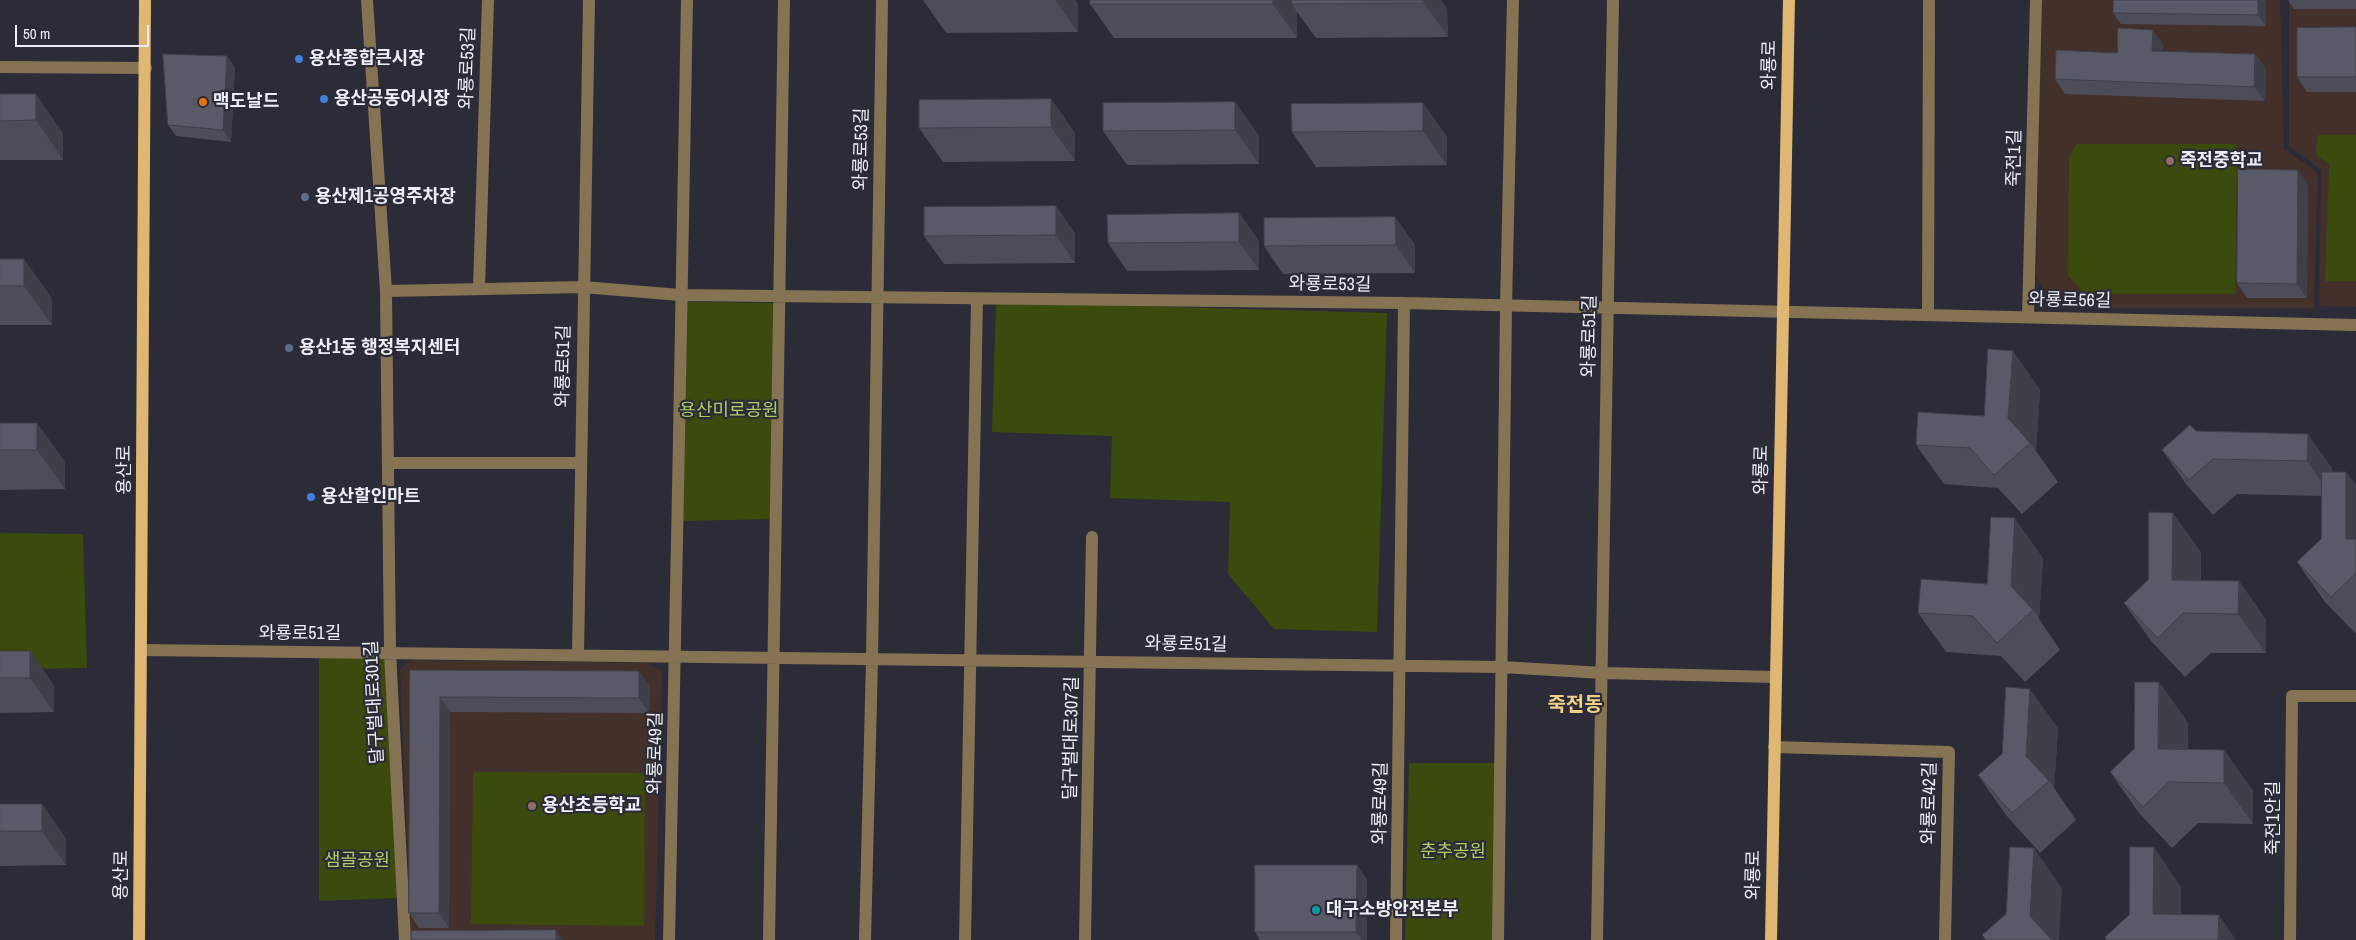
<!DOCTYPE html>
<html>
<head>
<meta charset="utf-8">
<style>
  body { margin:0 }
  #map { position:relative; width:2356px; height:940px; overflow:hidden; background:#2b2c38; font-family:"Archivo Narrow",sans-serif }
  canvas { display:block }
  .scale { position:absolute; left:15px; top:25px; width:134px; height:22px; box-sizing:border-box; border:2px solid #ecedf5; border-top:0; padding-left:6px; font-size:15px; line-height:18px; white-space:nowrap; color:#ecedf5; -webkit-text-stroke:4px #2b2c38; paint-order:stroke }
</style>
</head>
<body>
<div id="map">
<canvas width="2356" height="940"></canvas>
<div class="scale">50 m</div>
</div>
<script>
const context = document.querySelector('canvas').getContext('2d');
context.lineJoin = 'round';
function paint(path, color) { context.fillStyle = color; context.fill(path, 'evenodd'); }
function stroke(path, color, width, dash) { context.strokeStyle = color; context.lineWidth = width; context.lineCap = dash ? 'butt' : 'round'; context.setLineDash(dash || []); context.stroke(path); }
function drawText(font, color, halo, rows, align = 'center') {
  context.font = font + ' "Archivo Narrow","Noto Sans KR",sans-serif'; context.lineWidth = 4.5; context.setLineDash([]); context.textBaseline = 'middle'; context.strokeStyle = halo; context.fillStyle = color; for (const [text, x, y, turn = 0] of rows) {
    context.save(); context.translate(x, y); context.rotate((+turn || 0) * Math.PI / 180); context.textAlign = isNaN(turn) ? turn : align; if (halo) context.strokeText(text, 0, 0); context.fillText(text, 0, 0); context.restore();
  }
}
const education = new Path2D(`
  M2041,0H2280L2284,149L2318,173L2314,308H2053L2036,277Z
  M2289,0H2356V307L2319,306L2321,170L2289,146Z
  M410,660L649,663L662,672L655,940H411L400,670Z`);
const green = new Path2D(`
  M2318,135H2356V281H2325L2329,164L2316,155Z
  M2077,144H2237L2235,294H2085L2068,276L2069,156Z
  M682,302L778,303L775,519L680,521Z
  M996,302L1387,313L1377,632L1274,629L1228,574L1230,502L1110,498L1112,436L992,432Z
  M0,533L83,534L87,668L0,669Z
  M319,651L386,657L397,898L319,901Z
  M1409,763H1500L1498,940H1405Z
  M473,772L645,773L644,926L471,924Z`);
const minor = new Path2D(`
  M367,0L386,291L390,652L405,940
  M0,67L146,68
  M479,288L488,0
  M386,291L583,287L680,295L1404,303L2356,325
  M1928,315L1929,0
  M2028,317L2036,0
  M388,463H580
  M142,650L1502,667L1603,673L1776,677
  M578,655L589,0
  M1774,747L1949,752L1945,940
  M669,940C677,627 680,313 687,0
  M769,940L784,0
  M865,940L872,660L882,0
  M965,940L977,299
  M1085,940L1092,537
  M1396,940L1404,303
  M1498,940L1506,307L1513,0
  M1597,940L1613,0
  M2290,940L2292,696H2356`);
const major = new Path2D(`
  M139,940L145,0
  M1771,940L1789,0`);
const wall = new Path2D(`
  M923,0H1075L1078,4V32L946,33Z
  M1441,0L1447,9L1448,37L1316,38L1297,12V38H1114L1090,4Z
  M2114,0H2266V26L2121,24L2113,13Z
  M2288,0H2356V9H2294Z
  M2356,27V92H2307L2297,77Z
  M2153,30L2163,44V51L2255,54L2266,69L2265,101L2065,94L2055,79L2117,53Z
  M235,67L231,142L176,136L168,125Z
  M0,94L63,133V160H0Z
  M1051,99L1075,133V161L943,162L919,128Z
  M1235,102L1259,136V164L1127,165L1103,131Z
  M1423,103L1447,137V165L1316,167L1292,132Z
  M2308,184L2307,298H2247L2237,283Z
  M1056,206L1075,234V263L944,264L924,236Z
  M1239,213L1259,241V270L1127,271L1108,243Z
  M1395,217L1415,245V273L1283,274L1264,246Z
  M0,259L52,298V325H0Z
  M2013,351L2040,390L2036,451L2058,482L2022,514L1998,488L1944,484L1916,445L1984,416Z
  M0,423H37L65,462V489L0,490Z
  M2196,431L2332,468V472L2356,485V634L2325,602L2297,562L2321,539L2322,496L2237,494L2213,515L2186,484L2162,450Z
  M2201,552V580L2239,581L2266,620V653H2211L2185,677L2152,642L2124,603Z
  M2043,558L2039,619L2060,650L2025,682L2001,656L1946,652L1918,613L1987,584Z
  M0,651H30L54,686V712L0,713Z
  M410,670L650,685L649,713L450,712L449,928H419L409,913Z
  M2159,682L2188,723V749L2224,750L2253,791V824L2198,823L2172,848L2139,813L2110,772L2134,749Z
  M2058,728L2054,788L2076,820L2040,853L2006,815L1978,775Z
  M0,804H42L66,839V865L0,866Z
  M1367,879V940H1260L1255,932Z`);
const shadedWall = new Path2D(`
  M1055,0H1075L1078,4V32Z
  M1273,0H1294L1292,4L1297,12V38L1273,4Z
  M1424,0H1441L1447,9L1448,37L1424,3Z
  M2258,0H2266V26L2258,15Z
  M2153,30L2163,44L2162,65L2152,51Z
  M2255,54L2266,69L2265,101L2254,87Z
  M227,56L235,67L231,142L223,130Z
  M36,94L63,133V160L36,120Z
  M1051,99L1075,133V161L1051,127Z
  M1235,102L1259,136V164L1235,130Z
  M1423,103L1447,137V165L1423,131Z
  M2298,170L2308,184L2307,298L2297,284Z
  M1056,206L1075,234V263L1056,235Z
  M1239,213L1259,241V270L1239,242Z
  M1395,217L1415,245V273L1396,245Z
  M24,259L52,298V325L24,286Z
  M2013,351L2040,390L2036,451L2030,443L2008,418Z
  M37,423L65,462V489L37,450Z
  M2308,434L2332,468L2331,496L2307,461Z
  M2346,472L2356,485V554L2346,539Z
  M2173,513L2201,552L2200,613L2172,580Z
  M2015,518L2043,558L2039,619L2033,610L2011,586Z
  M2239,581L2266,620V653L2238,614Z
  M30,651L54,686V712L30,678Z
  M639,671L650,685L649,713L639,698Z
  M2159,682L2188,723L2187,783L2158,749Z
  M2030,689L2058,728L2054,788L2049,781L2026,756Z
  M440,697L450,712L449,928L439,913Z
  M2224,750L2253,791V824L2224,783Z
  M42,804L66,839V865L42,831Z
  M2154,847L2181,887V940L2153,914Z
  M2034,848L2062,888L2059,940H2047L2030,916Z
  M1357,865L1367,879V940H1362L1356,932Z
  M2219,915L2236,940H2218Z
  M556,930L563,940H556Z`);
const building = new Path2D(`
  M1090,0H1273V4H1090Z
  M1292,0H1424V3L1292,4Z
  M2114,0H2258V15L2113,13Z
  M2356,27V77H2297V28Z
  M2118,28L2153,30L2152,51L2255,54L2254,87L2055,79L2056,50L2117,53Z
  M163,54L227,56L223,130L168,125Z
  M0,94H36V120L0,121Z
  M1051,99V127L919,128V100Z
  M1235,102V130L1103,131V103Z
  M1423,103V131L1292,132L1291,104Z
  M2238,169L2298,170L2297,284L2237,283Z
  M1056,206V235L924,236V207Z
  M1239,213V242L1108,243L1107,215Z
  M1395,217L1396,245L1264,246V218Z
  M0,259H24V286H0Z
  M1988,349L2013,351L2008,418L2030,443L1994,475L1970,448L1916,445L1918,412L1984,416Z
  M0,423H37V450H0Z
  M2190,425L2196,431L2308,434L2307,461L2213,459L2189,480L2162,450Z
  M2322,472H2346V539H2356V573L2331,597L2297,562L2321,539Z
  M2149,512L2173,513L2172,580L2239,581L2238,614L2183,613L2158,638L2124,603L2148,580Z
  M1991,517L2015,518L2011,586L2033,610L1997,643L1973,616L1918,613L1921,579L1987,584Z
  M0,651H30V678H0Z
  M410,670L639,671V698L440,697L439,913H409Z
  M2135,682H2159L2158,749L2224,750V783L2169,782L2143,807L2110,772L2134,749Z
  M2006,687L2030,689L2026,756L2049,781L2012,813L1978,775L2002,754Z
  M0,804H42V831H0Z
  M2010,847L2034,848L2030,916L2052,940H1986L1982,935L2006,914Z
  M2130,847H2154L2153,914L2219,915L2218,940H2107L2105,937L2129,915Z
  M1255,865H1357L1356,932H1255Z
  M556,930V940H411V931Z`);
const markers = [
  [299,59,5,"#3f7fe0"],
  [324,99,5,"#3f7fe0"],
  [203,102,5,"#e8710a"],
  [2170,161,5,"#8d6e63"],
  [305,197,5,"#5c6f8a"],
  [289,348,5,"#5c6f8a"],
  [311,497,5,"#3f7fe0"],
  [532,806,5,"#8d6e63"],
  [1316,910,5,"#0f9aa8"]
];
const poiNames = [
  ["용산종합큰시장",309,59],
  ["용산공동어시장",334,99],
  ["맥도날드",213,102],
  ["죽전중학교",2180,161],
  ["용산제1공영주차장",315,197],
  ["용산1동 행정복지센터",299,348],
  ["용산할인마트",321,497],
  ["용산초등학교",542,806],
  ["대구소방안전본부",1326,910]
];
const streetNames = [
  ["와룡로",1770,65,-89],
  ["와룡로53길",468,68,-88],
  ["와룡로53길",862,149,-89],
  ["죽전1길",2015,158,-89],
  ["와룡로53길",1330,285,1],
  ["와룡로56길",2070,301,1],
  ["와룡로51길",1590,336,-89],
  ["와룡로51길",564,366,-89],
  ["용산로",125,470,-90],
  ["와룡로",1762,470,-89],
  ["와룡로51길",300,634],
  ["와룡로51길",1186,645,1],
  ["달구벌대로301길",375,702,-93],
  ["달구벌대로307길",1072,738,-89],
  ["와룡로49길",656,753,-89],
  ["와룡로49길",1381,803,-89],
  ["와룡로42길",1930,803,-89],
  ["죽전1안길",2274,818,-90],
  ["용산로",122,875,-89],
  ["와룡로",1754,875,-89]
];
const parkNames = [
  ["용산미로공원",729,411],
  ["춘추공원",1453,852],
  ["샘골공원",357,861]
];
const quarterNames = [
  ["죽전동",1575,706]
];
paint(education, '#43302a');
paint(green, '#3a4b0d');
stroke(minor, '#867353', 12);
stroke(major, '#dfb773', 12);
paint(wall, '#4c4d59');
paint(shadedWall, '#3e3f48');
paint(building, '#585a67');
stroke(building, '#3e3f48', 1);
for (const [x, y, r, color] of markers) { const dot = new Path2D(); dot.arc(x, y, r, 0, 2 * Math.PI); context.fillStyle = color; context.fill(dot); stroke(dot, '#2b2c38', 2); }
drawText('bold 18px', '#ecedf5', '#2b2c38', poiNames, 'left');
drawText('18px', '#ecedf5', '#2b2c38', streetNames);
drawText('18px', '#accf5e', '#2b2c38', parkNames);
drawText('bold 20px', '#f2cf86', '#2b2c38', quarterNames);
</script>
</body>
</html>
